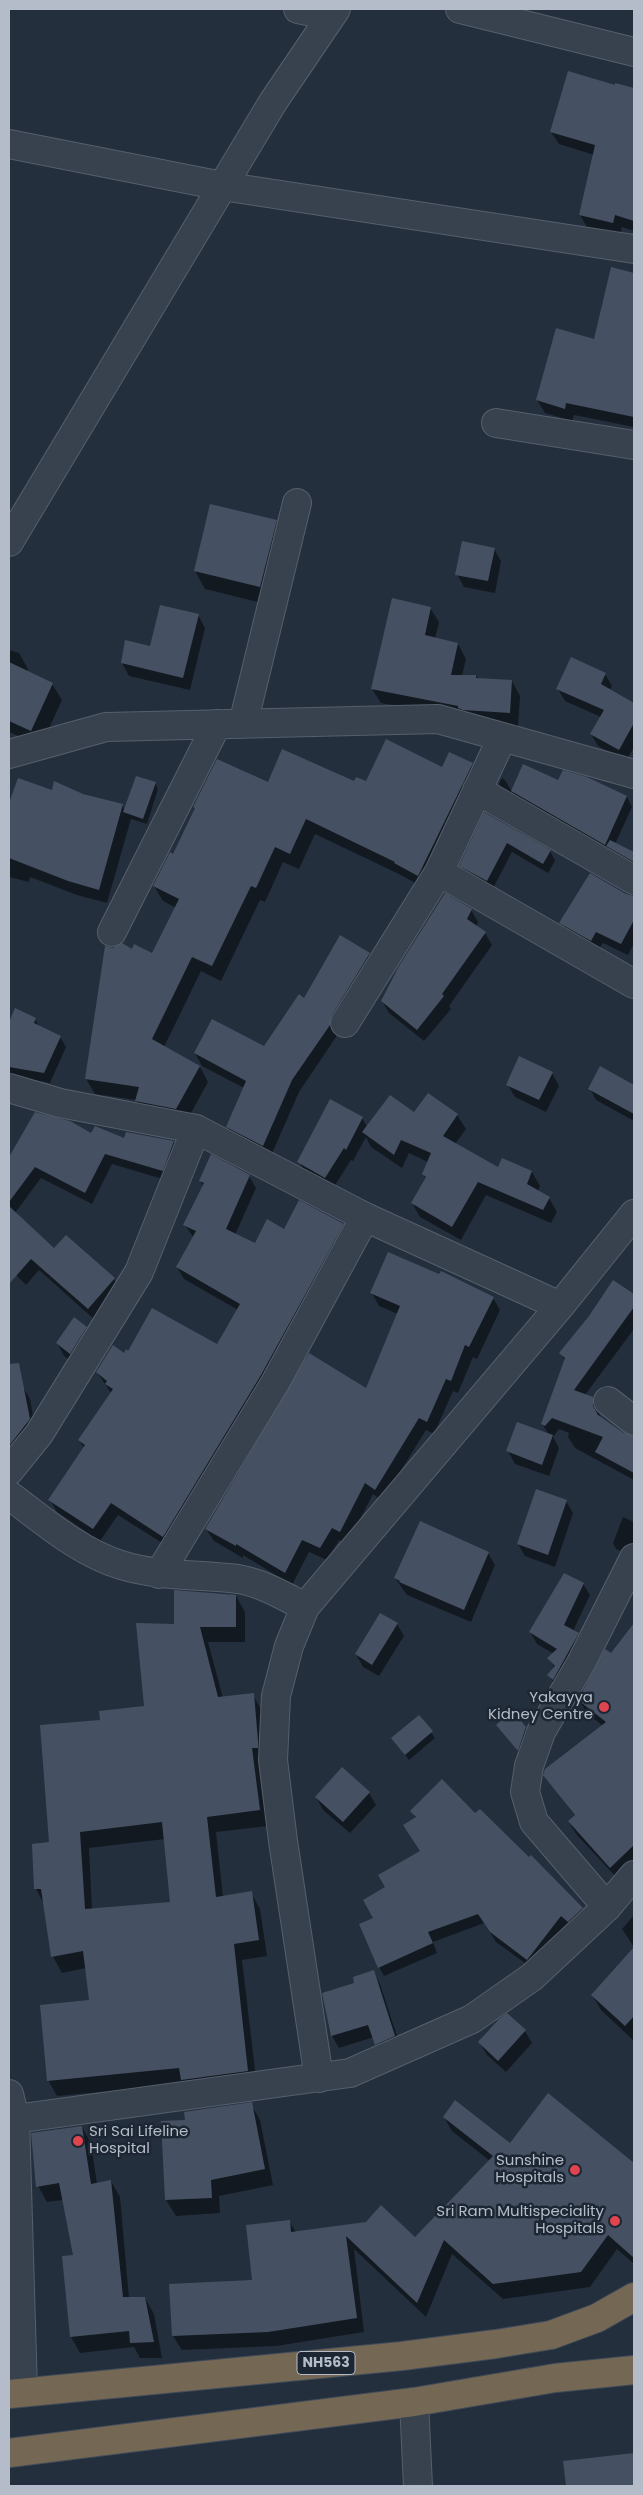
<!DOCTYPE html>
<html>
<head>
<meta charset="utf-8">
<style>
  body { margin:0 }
  #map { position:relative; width:643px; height:2495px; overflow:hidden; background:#242f3e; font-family:Poppins,sans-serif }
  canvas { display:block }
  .frame { position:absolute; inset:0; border:10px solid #b4bcc9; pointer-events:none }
</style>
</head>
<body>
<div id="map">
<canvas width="643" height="2495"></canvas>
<div class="frame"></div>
</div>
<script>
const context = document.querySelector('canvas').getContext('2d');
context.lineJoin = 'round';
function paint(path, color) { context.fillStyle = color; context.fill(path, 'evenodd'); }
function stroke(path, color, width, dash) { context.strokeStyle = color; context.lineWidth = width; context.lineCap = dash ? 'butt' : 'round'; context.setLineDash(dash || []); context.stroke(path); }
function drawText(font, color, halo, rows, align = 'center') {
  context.font = font + ' Poppins,sans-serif'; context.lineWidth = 5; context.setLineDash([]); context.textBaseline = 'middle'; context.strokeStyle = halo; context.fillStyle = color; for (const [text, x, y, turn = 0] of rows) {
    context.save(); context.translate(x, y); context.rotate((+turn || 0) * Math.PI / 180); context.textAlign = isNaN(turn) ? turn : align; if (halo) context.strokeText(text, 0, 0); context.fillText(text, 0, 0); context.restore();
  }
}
const shadow = new Path2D(`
  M616,84L634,89V231L622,227L620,235L587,227L580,215L594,155L559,144L551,132Z
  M611,268L634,274V427L574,415L572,421L545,413L537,400L595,340Z
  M276,521L286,539L270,605L205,589L195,571Z
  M494,549L501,561L495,593L464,587L457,574Z
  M430,608L439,622L435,639L458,644L466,659L462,676H476L478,679L512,681L520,696L518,727L381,703L372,689Z
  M198,615L205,628L190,690L129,676L122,663L126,642L151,647Z
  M9,650L19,653L28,669L27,672L52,684L62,700L41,746L9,732Z
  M605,674L612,686L610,690L634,704V747L626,761L598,746L591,734L601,717L565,701L558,689Z
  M472,764L481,779L427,890L403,876L315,834L299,869L283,862L265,902L260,900L221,981L201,971L164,1047L200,1067L208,1082L185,1124L145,1117L136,1100L95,1094L86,1079L132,950L153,954L176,908L163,901L154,886L174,856L196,809L194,807L268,783H366Z
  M502,778L505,780L512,792L586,778L627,797L632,807L615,844L634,853V870L518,801L513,792L512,800L506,796L499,784Z
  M155,783L158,789L147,824L131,819L107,903L77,895L30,877L29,882L9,877V803L52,791L83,795L122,805L125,811Z
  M485,814L550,851L555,861L548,873L512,852L492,890L466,875L461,866Z
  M471,910L478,922L476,927L485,933L492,945L449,1006L451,1009L424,1041L389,1013L382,1001Z
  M629,917L634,920V943L628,955L603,943L597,952L567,935L561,923Z
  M369,954L376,966L338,1028L336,1037L299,1092L270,1158L234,1139L227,1127L244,1088L202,1066L195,1053L264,1047L304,1000Z
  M15,1010L35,1019L40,1028L60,1037L66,1047L50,1083L9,1076V1025Z
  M552,1073L559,1086L546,1112L515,1097L508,1085Z
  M634,1085V1121L596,1100L590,1089Z
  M36,1113L92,1135L125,1140L127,1133L174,1142L180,1153L169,1181L112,1164L92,1204L41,1178L15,1213L9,1209V1159Z
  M414,1114L457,1115L466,1129L455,1144L498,1169L532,1172L540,1186L538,1191L549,1198L557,1212L551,1223L486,1195L461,1240L420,1217L412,1203L426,1179L423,1174L428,1162L409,1153L402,1168L371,1147L366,1137L353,1161L351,1160L332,1190L306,1174L299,1162L362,1118L367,1127Z
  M249,1176L256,1188L235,1235L255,1244L285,1230L343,1224L350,1237L170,1548L118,1515L100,1541L57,1512L50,1500L84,1448L79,1440L111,1393L97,1372L129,1352L217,1346L238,1310L184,1279L177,1267L194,1238L185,1225L204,1187L200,1181Z
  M20,1218L54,1250L114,1279L121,1292L95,1320L39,1270L26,1285L9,1268V1229Z
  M614,1282L634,1295V1329L585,1395L592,1398L599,1410L600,1418L624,1435L633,1437L634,1480L575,1448L568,1437L569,1433L559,1429L553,1437L559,1448L549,1476L515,1464L508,1451L549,1435L542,1424L565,1361L561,1353L590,1317Z
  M372,1293L493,1298L500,1310L477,1359L473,1357L458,1393L453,1391L434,1434L426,1430L382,1501L373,1494L347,1544L339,1540L327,1560L309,1552L292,1585L243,1555V1558L214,1541L206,1529L367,1390L398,1314L379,1306Z
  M86,1328L93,1340L77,1365L64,1356L57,1343Z
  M23,1387L30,1399L36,1432L9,1465V1389Z
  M566,1501L573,1513L555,1567L525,1556L518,1544Z
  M623,1517L634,1522V1550L627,1553L616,1549L613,1543Z
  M488,1553L495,1565L471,1622L407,1595L395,1578Z
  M583,1584L590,1595L573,1631L578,1634L584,1645L555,1686L549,1675L555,1669L549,1658L554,1654L537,1644L530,1632Z
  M236,1596L245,1612V1642H208L223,1698L253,1695L262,1711L268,1826L216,1832L223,1897L251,1893L260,1909L267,1956L242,1960L257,2087L184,2084L57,2096L48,2080L90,2002L86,1968L62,1973L53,1957L44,1904L36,1889L33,1845L51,1844L101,1721L145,1707L176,1625ZM165,1839L172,1903L92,1909L89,1848Z
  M397,1624L404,1636L379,1676L363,1667L356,1654Z
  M634,1625V1744L627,1753L634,1760V1864L618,1879L576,1834L569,1822L575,1816L545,1775L603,1726L586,1712L579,1700Z
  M419,1717L435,1738L409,1760L393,1738Z
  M498,1725L525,1728L529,1734L521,1755Z
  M369,1793L376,1805L350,1833L323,1810L316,1797Z
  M412,1811L475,1815L582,1909L587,1918L574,1931L567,1925L533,1969L496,1942L484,1923L433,1942L437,1953L384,1976L379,1967L375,1918L387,1887L421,1852L416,1819Z
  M634,1915V1947L622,1929Z
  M634,1949V2039L633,2040L601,2010L592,1995Z
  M373,1971L380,1984L401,2048L383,2057L374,2037L339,2048L332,2036L323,1994L356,1983Z
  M525,2031L532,2043L506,2072L487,2055L480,2043Z
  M549,2095L634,2165V2264L617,2249L590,2287L503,2299L452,2254L426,2317L354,2249L364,2332L276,2346L182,2350L173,2336L254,2281L289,2221L296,2232L415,2239L490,2161L452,2131L444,2117L510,2145Z
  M251,2104L260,2120L273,2185L219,2196L220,2213L176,2216L166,2200L162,2122L186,2121Z
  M82,2127L91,2143L97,2184L111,2181L120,2197L129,2298H145L154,2314L162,2358H140L134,2347L80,2353L71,2337L63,2257L74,2256L63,2200L47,2202L38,2186Z
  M634,2454V2486H567L564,2462Z`);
const building = new Path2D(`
  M568,71L615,85V83L634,88V221L615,215L613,223L579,215L595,145L550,132Z
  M611,267L634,273V417L566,403L565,409L536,400L556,328L594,339Z
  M210,504L277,520L260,587L194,571Z
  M462,541L495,548L488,581L455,575Z
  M392,598L431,607L425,635L458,643L451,675H476V678L512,680L510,713L463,710L458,708V706L371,689Z
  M160,605L199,614L183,678L121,663L125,640L150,646Z
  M571,657L606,673L601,684L634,703V723L619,750L590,734L604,710L556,689Z
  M9,662L53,683L31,731L9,721Z
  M386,739L442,767L449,752L473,763L418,876L394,863L395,862L306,819L290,854L275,847L256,888L251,886L212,966L192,957L152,1039L200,1066L176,1109L135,1101L139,1087L85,1079L105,946L113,948L122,943L132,949L134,944L152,953L179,899L153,886L170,852L173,854L195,808L193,807L217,759L268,782L282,749L354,781L356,777L366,781Z
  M523,764L558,780L563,770L587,777L627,796L605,845L511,791Z
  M136,776L156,782L143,819L123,812Z
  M18,778L52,790L54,781L83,794L123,804L99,890L68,881L9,858V803Z
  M484,812L551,850L543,864L507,843L487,881L459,866Z
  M610,840L634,852V862L606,846Z
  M590,873L626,894L634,896V920L621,944L596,932L591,941L559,923Z
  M445,893L472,909L467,919L486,932L442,994L444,996L417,1030L381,1001L399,966Z
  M340,935L370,953L332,1015L330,1025L292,1080L263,1146L226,1127L246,1081L194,1053L212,1019L264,1046L299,994L304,998Z
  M15,1008L36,1018L34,1023L61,1036L44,1073L9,1067V1022Z
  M519,1056L553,1072L539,1100L506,1085Z
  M600,1066L634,1085V1114L588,1089Z
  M428,1093L458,1114L443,1136L498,1167L502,1158L532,1171L527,1184L550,1197L543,1210L478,1182L452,1227L411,1203L426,1177L422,1174L431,1153L401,1140L394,1155L362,1132L390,1095L414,1112Z
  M330,1099L363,1117L346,1150L344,1148L325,1178L297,1162Z
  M35,1112L70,1121L91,1133L95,1126L124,1138L126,1132L174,1141L163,1171L105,1154L85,1193L35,1167L9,1202V1157Z
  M211,1154L250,1175L226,1229L255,1243L267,1219L284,1229L299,1200L344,1224L261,1375L163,1537L111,1503L93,1529L48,1500L85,1445L78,1440L113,1389L105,1384L107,1381L96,1372L113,1345L124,1353L126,1349L128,1351L152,1308L217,1344L240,1304L176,1267L196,1231L183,1225L204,1183L199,1181Z
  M9,1206L54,1248L66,1235L115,1278L88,1309L31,1259L9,1284Z
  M388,1252L439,1274L441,1271L494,1297L469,1347L465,1345L451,1381L446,1379L427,1422L419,1418L375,1490L365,1483L340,1532L332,1528L320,1548L302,1540L285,1573L236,1544V1546L205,1529L309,1353L366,1388L400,1306L370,1293Z
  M613,1280L634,1294V1307L574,1390L593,1397V1406L598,1415L624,1433L634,1436V1473L595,1452L603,1437L552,1418L545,1426L541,1424L565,1358L559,1353L589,1316Z
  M74,1317L87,1327L70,1354L56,1343Z
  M19,1363L30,1419L9,1446V1364Z
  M517,1422L553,1435L542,1465L506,1451Z
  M536,1489L567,1500L548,1555L517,1544Z
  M420,1521L489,1552L464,1610L399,1582L400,1581L394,1578Z
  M564,1573L584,1583L564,1625L579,1633L553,1680L547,1675L555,1666L547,1658L557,1649L529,1632Z
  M174,1590L236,1595V1627H200L218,1697L254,1693L258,1741V1748H252L260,1810L207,1817L216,1897L252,1891L259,1940L234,1944L248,2071L181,2080L179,2068L47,2081L40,2005L89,2000L83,1951L51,1957L41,1889H34L32,1844L49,1842L40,1725L100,1720L99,1711L144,1706L136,1623L174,1624ZM162,1822L170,1902L85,1909L80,1832Z
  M380,1613L398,1623L372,1665L355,1654Z
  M634,1623V1845L610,1868L568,1821L575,1815L543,1775L545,1769L606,1722L578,1700L605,1649L611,1653Z
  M512,1710L526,1727L518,1751L496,1725Z
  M419,1715L433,1731L405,1755L391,1738Z
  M342,1767L370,1792L343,1822L315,1797Z
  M442,1779L475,1813L480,1809L529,1857L531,1855L583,1908L568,1922L561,1916L527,1960L490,1932L478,1914L428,1932L433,1943L378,1968L359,1924L373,1918L363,1900L385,1887L378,1875L420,1851L403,1825L416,1817L410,1811Z
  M634,1947V2016L625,2026L591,1995Z
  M374,1970L395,2036L375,2045L368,2025L331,2036L322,1993L354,1983L353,1977Z
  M507,2013L526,2030L498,2061L478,2042L499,2019Z
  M548,2093L634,2163V2258L608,2235L581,2272L493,2284L444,2240L417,2303L346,2236L357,2318L268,2332L172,2336L169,2284L252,2280L246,2225L290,2220L291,2232L366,2222L381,2205L415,2237L493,2156L443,2117L455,2100L510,2143Z
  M252,2102L265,2169L211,2180L212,2198L165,2200L161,2121L185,2120L184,2112Z
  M82,2126L91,2184L111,2180L123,2297H145L154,2342L130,2343L129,2331L70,2337L62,2256L73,2255L59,2183L36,2187L31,2133Z
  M634,2453V2486H566L563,2461Z`);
const street = new Path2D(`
  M298,9L331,16
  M460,9L634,52
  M9,144L222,186L634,249
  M496,423L634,445
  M9,542L273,102L336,9
  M243,724L297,503
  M9,754L106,727L438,719L634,774
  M477,790L634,880
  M439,872L634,984
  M112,932L217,724
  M345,1023L439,872L502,738
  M9,1088L60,1103L196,1129L365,1217L560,1306L634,1214
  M608,1401L634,1421
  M9,1471L39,1434L139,1272L196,1129
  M9,1495C44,1521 79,1552 121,1565C160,1577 199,1574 238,1579C262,1583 284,1596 305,1607
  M159,1574L275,1383L365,1217
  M607,1907L534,1822L525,1792L529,1766L541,1732L581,1663L634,1558
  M319,2078L283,1841L273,1760L276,1696L289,1646L305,1607L560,1306
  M9,2094L15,2119L23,2392
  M15,2119L350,2073L472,2019L532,1977L607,1907L634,1875
  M414,2402L418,2486`);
const highway = new Path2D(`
  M9,2394L402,2356L496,2344L551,2335L597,2318L634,2297
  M9,2453L414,2402L555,2378L634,2370`);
const markers = [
  [604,1707,6,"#e0444e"],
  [78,2141,6,"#e0444e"],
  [575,2170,6,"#e0444e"],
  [615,2221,6,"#e0444e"]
];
const shields = [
  [326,2363,58]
];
const shieldNames = [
  ["NH563",326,2363]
];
const poiNames = [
  ["Yakayya",593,1698],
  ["Kidney Centre",593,1715],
  ["Sri Sai Lifeline",89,2132,"left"],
  ["Hospital",89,2149,"left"],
  ["Sunshine",564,2161],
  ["Hospitals",564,2178],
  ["Sri Ram Multispeciality",604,2212],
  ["Hospitals",604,2229]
];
paint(shadow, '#0007');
paint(building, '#455162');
stroke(street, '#565f6c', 30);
stroke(highway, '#434c59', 30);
stroke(street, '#38414e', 28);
stroke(highway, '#746855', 28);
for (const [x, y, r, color] of markers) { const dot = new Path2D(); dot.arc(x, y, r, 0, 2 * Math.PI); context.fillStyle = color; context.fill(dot); stroke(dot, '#1d2633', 2); }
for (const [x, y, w] of shields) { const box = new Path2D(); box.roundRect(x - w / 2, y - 11.5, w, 23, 4); context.fillStyle = '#1d2633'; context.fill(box); stroke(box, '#b4bcc9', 1); }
drawText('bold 14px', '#b4bcc9', null, shieldNames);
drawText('15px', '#b4bcc9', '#1d2633', poiNames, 'right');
</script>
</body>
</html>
